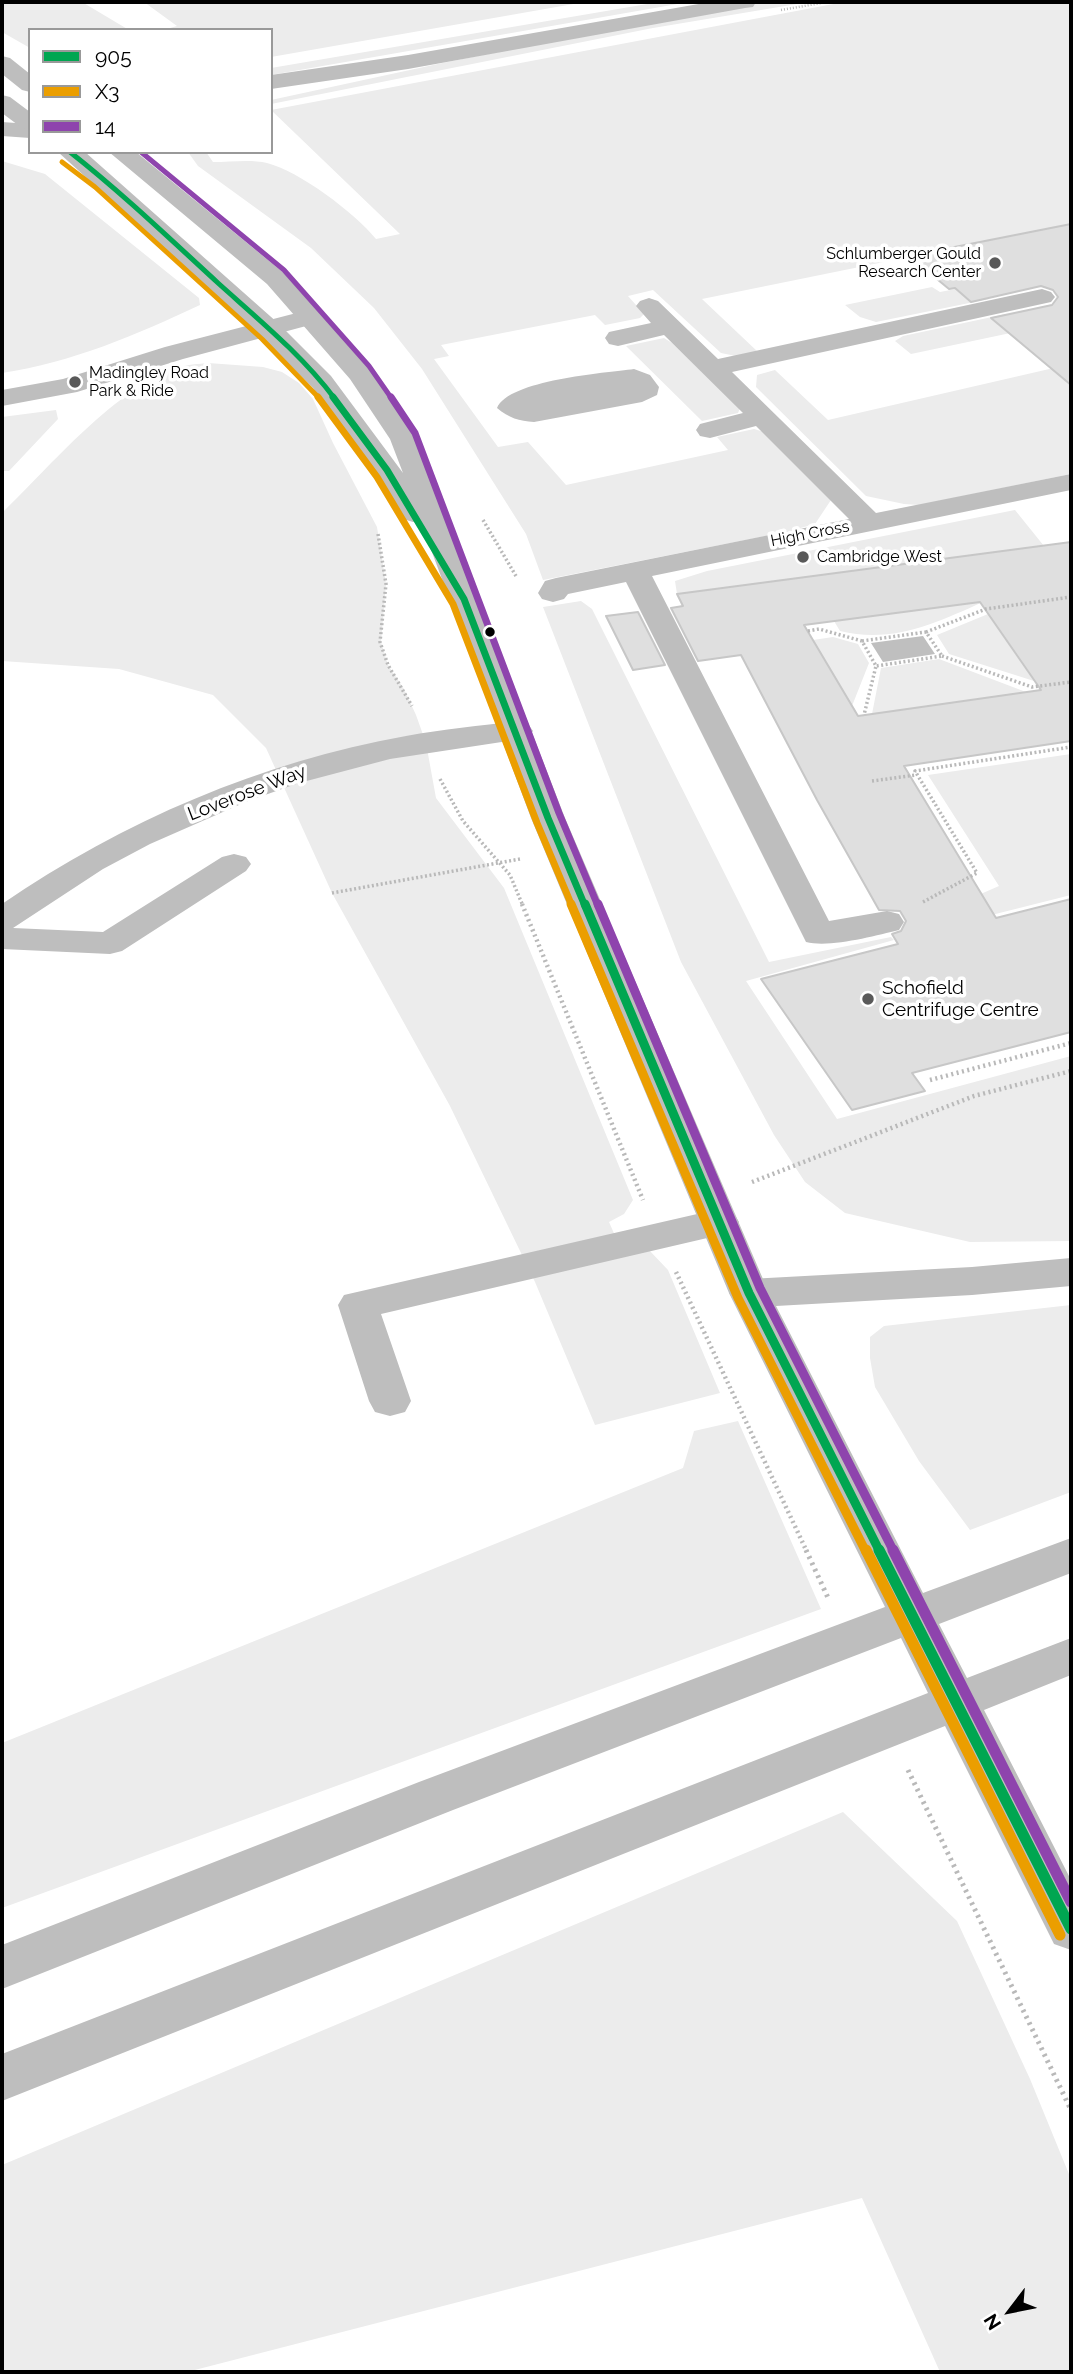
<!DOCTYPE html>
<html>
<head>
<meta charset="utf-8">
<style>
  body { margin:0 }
  #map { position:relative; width:1073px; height:2374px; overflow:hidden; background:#fff; font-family:Raleway,sans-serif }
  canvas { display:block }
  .frame { position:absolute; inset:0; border:4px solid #000; pointer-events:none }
  .legend { position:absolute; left:28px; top:28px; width:245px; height:126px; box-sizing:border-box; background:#fff; border:2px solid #999; margin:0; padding:9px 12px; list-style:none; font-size:21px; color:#000 }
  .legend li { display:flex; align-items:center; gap:14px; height:35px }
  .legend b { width:35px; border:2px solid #999 }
  .north { position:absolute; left:975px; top:2276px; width:70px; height:70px; -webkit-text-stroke:5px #fff; paint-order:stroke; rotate:238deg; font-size:19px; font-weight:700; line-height:28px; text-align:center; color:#000 }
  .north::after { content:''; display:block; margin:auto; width:24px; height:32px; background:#000; clip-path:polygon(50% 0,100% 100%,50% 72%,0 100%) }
</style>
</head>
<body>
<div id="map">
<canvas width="1073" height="2374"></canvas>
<div class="frame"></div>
<ul class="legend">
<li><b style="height:9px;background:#00a651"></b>905</li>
<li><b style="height:9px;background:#eb9e00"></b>X3</li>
<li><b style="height:9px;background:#8e44ad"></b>14</li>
</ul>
<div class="north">N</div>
</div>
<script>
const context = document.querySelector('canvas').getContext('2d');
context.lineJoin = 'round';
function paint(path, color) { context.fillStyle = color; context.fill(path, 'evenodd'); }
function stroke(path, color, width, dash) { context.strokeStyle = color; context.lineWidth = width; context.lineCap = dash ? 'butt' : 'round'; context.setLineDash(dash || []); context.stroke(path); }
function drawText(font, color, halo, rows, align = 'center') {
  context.font = font + ' Raleway,sans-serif'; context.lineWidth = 7; context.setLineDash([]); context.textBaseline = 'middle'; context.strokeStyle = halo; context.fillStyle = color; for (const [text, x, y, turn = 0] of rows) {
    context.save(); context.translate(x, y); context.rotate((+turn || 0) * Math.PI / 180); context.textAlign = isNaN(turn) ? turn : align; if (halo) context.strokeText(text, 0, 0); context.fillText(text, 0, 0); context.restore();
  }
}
const green = new Path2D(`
  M2,2H82L129,30H30V48L2,32Z
  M144,2H585L271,57V30H163L177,26Z
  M659,2H689L271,75V68Z
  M759,2H809L653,28L271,104V100L447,62Z
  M844,2H1071V224L702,299L758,352L736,356L721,353L653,290L628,296L644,314L640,318L605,325L595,315L441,345L449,356L434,359L498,447L528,442L566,485L728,450L717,437L754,429L764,432L831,500L815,524L786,532L543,580L526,534L422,369L374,308L311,248L198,166L188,152H206L213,162C230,162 251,159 267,163C299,171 355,213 376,239L400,234L271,110Z
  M2,161L45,174L199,298L200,305C136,335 73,362 2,373Z
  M982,284L991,293L989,299L876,322L860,317L845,305L932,287L940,292Z
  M1006,314L1018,315L1039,327L911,354L895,341L903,336Z
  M664,338L672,343L740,408L738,413L702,421L626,346Z
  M208,363L263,367L282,372L299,383L313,399L333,443L377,527L386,584L381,642L388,665L404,689L416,715L426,743L436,798L504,888L633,1200L624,1214L609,1222L620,1247L649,1250L668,1270L720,1393L595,1425L535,1282L450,1106L332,893L266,748L213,695L119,669L2,661V513C51,466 115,387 181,367C189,364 199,364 208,363Z
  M1071,364V474L919,505L904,504L866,496L756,387L757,375L775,370L828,420Z
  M56,410L58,419L9,471H2V417Z
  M1015,510L1044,546L677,594L675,581L707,571Z
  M581,601L592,609L769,962L891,937L894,940L746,981L837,1119L1071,1056V1241L970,1242L845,1213L805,1182L774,1135L681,962L543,607Z
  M983,602C936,623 892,644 840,631L834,621Z
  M988,614L1034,681L949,654L937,635Z
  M833,637L858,644L869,663L852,706L813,640Z
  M939,659L1026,692L872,714L881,668Z
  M1071,754V895L928,931L919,921L999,886L928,775Z
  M1071,1305V1492L970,1530L919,1461L875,1387L870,1358V1337L884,1326Z
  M738,1421L821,1609L2,1908V1743L683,1468L694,1431Z
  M843,1812L957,1921L1030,2079L1071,2179V2372H940L862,2198L187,2372H2V2165Z`);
const water = new Path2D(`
  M634,369L650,375L659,387L657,395L642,402L534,422C519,421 509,418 497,408C509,380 604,373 634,369Z
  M923,636L935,654L883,662L871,643Z`);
const building = new Path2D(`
  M1071,224V385L991,318L1052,305L1058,297L1053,290L1041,286L971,302L955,288L949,289L909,256Z
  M1071,542V741L904,766L996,918L1071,899V1032L912,1073L925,1091L852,1110L761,979L898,944L892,934L901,931L906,921L900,911L879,910L817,800L741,655L698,661L671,608L683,606L677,594ZM980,602L1041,690L858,716L804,625Z
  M638,612L665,665L633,670L606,616Z`);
const pathFar3 = new Path2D(`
  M781,10L827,2`);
const pathFar2 = new Path2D(`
  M483,520L516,576
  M378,534L386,584L380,642L388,665L412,706
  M808,631L819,629L862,641L876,666L864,715
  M926,632L986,609L1071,597
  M862,641L926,632L942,656L876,666
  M942,656L1032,687L1071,682
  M440,779L463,821L510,875L523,906
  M872,781L916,775
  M332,893L520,859
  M923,902L977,873L915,771L1071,747`);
const pathFar1 = new Path2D(`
  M522,904L643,1200
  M930,1080L1071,1043
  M752,1182L974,1096L1071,1071
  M676,1272L807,1552`);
const path = new Path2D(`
  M806,1550L829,1600
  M908,1770L1071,2110`);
const minor = new Path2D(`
  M710,2H756L753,7L745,8L408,69L271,89V75L408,55Z
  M2,122L30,124V138L2,136Z
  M1042,289L1051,292L1055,297L1051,302L732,372L876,513L1071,474V490L652,576L829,921L887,911L899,914L904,922L899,930C874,936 830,948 806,942L626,582L568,594L564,599L553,602L542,599L538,593L545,581L556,578L849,519L756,426L710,438L700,436L696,430L700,424L743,413L664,335L618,346L609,344L605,338L609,332L651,323L636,306L640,301L649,298L658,301L718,359Z
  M312,309L321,312L325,317L321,322L183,359L77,392L2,406V390L63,379L165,347Z
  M517,721L528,724L533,731L528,738L390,759L299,783L248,801L150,844L103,869L13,928L103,932L222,857L234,854L246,857L251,864L246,871L122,951L110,954L2,949V904C123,821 261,762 406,736C443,729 480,726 517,721Z
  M719,1209L733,1212L739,1222L733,1232L381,1314L411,1401L405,1412L390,1416L375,1412L369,1401L338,1305L344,1295Z`);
const major = new Path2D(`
  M2,56L10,58L30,74V92L22,90L2,74Z
  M2,95L10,97L30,112V130L22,128L2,113Z
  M58,152H85L279,324L331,376L403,473L390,439L350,379L267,284L109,152H136L285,274L369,368L418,439L565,818L769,1293L763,1303L749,1307L735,1303L729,1293L531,818L420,520L413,522L403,519L374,472L313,388L261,336Z`);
const highway = new Path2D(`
  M1071,1258V1286L972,1295L776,1306L923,1593L1071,1538V1573L939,1624L967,1678L1071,1638V1675L984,1710L1071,1880V1950L1054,1944L945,1726L2,2101V2054L928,1693L901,1638L453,1810L2,1989V1945L419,1782L885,1607L729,1293L735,1283L749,1279L972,1267Z`);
const bus1Far3 = new Path2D(`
  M70,152C122,193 169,238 218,283C258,319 302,355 335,399`);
const bus1Far2 = new Path2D(`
  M333,397L387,470L464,599L548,818L585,906`);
const bus1Far1 = new Path2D(`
  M585,904L749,1293L880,1552`);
const bus1 = new Path2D(`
  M879,1550L1071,1929`);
const bus2Far3 = new Path2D(`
  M62,162L95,187L262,339L320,399`);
const bus2Far2 = new Path2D(`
  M318,397L377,477L453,604L537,823L572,906`);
const bus2Far1 = new Path2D(`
  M571,904L738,1298L866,1552`);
const bus2 = new Path2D(`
  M866,1550L1060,1935`);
const bus3Far3 = new Path2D(`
  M141,152L284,270L369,366L392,399`);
const bus3Far2 = new Path2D(`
  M391,397L415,433L559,813L598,906`);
const bus3Far1 = new Path2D(`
  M598,904L760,1288L894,1552`);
const bus3 = new Path2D(`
  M893,1550L1071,1902`);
const markers = [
  [995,263,7,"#595959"],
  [75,382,7,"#595959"],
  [803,557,7,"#595959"],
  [490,632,6,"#000"],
  [868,999,7,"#595959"]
];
const farPoinames = [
  ["Schlumberger Gould",981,254,"right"],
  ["Research Center",981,272,"right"],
  ["Madingley Road",89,373],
  ["Park & Ride",89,391],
  ["Cambridge West",817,557]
];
const farStreetnames = [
  ["High Cross",810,534,-11]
];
const streetNames = [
  ["Loverose Way",247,793,-21]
];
const poiNames = [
  ["Schofield",882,988],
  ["Centrifuge Centre",882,1010]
];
paint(green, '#ececec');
paint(water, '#bfbfbf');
paint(building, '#dfdfdf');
stroke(building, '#c7c7c7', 2);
stroke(pathFar3, '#b9b9b9', 2.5, [1, 2]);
stroke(pathFar2, '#b9b9b9', 3.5, [2, 2.5]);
stroke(pathFar1, '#b9b9b9', 4.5, [2, 3.5]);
stroke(path, '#b9b9b9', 5, [2.5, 4.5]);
paint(minor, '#bebebe');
paint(major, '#bebebe');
paint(highway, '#bebebe');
stroke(bus1Far3, '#00a651', 5);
stroke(bus1Far2, '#00a651', 7);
stroke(bus1Far1, '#00a651', 9);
stroke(bus1, '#00a651', 11);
stroke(bus2Far3, '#eb9e00', 5);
stroke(bus2Far2, '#eb9e00', 7);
stroke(bus2Far1, '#eb9e00', 9);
stroke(bus2, '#eb9e00', 11);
stroke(bus3Far3, '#8e44ad', 5);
stroke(bus3Far2, '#8e44ad', 7);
stroke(bus3Far1, '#8e44ad', 9);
stroke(bus3, '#8e44ad', 11);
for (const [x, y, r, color] of markers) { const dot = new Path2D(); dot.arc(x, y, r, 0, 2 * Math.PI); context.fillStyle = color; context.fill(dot); stroke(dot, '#fff', 2.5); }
drawText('16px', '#000', '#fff', farPoinames, 'left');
drawText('16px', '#000', '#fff', farStreetnames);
drawText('19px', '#000', '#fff', streetNames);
drawText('19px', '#000', '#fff', poiNames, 'left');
</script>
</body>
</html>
